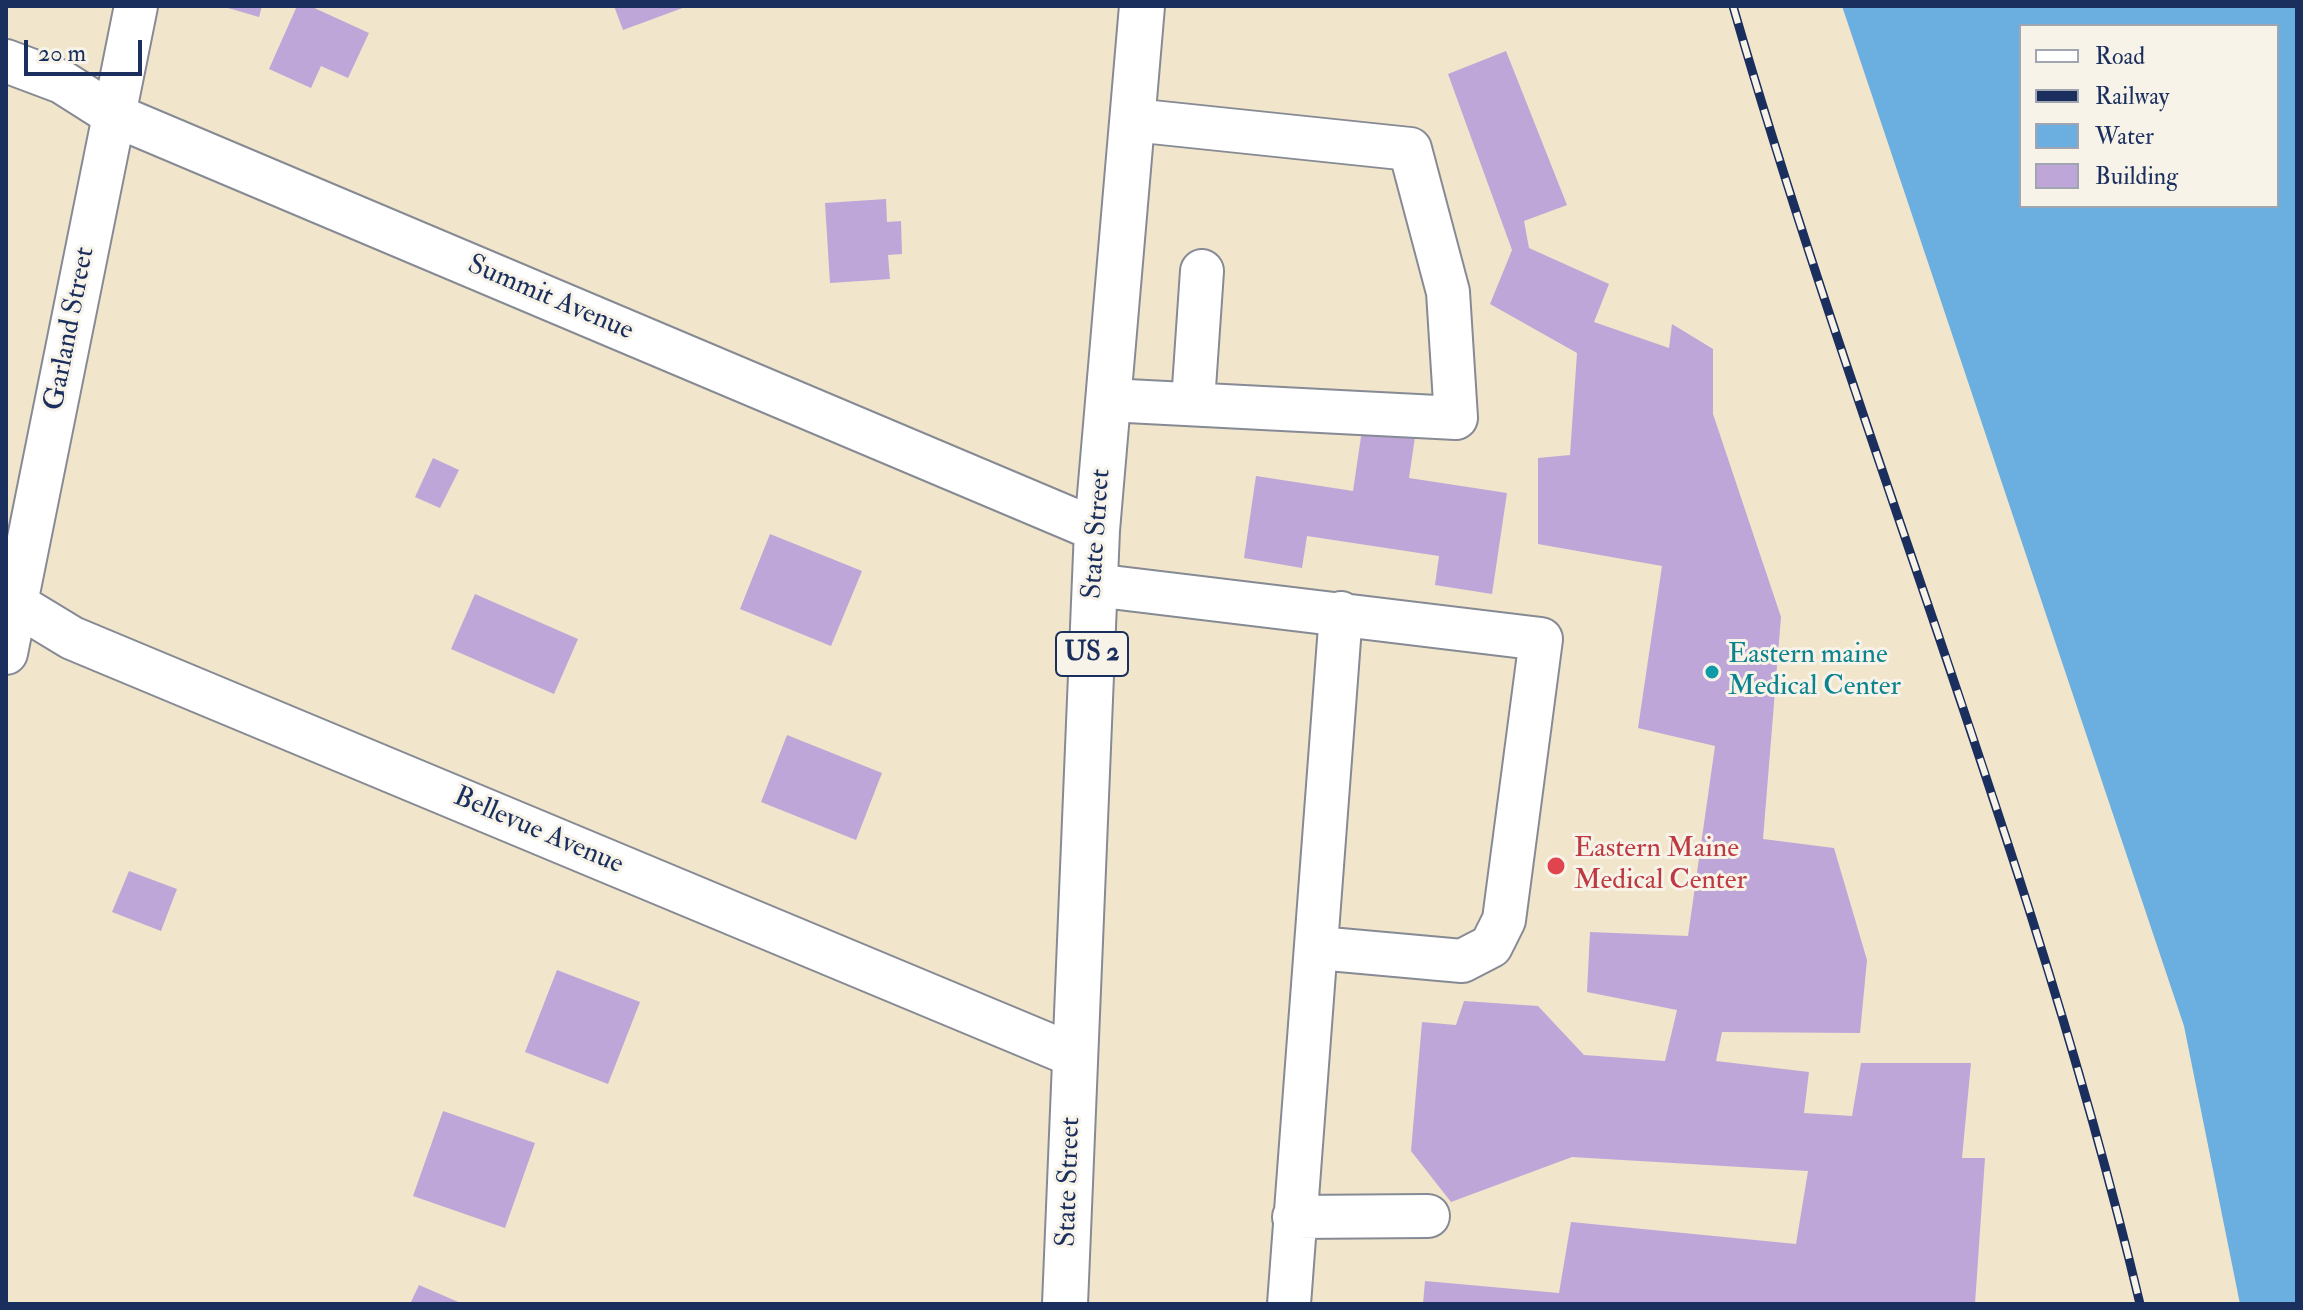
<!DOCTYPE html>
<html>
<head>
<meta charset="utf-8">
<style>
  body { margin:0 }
  #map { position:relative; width:2303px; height:1310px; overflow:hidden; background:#f1e5cb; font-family:"IM FELL Double Pica",serif }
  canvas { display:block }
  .frame { position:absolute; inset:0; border:8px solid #1b2f5e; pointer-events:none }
  .legend { position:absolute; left:2019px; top:24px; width:260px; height:184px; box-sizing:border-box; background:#f7f3e8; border:2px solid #9fa5b1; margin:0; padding:10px 14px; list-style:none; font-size:24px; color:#1b2f5e }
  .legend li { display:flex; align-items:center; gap:16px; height:40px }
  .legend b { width:40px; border:2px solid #9fa5b1 }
  .scale { position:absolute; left:24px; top:40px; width:118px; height:36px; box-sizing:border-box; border:4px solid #1b2f5e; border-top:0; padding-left:10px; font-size:24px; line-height:28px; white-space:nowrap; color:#1b2f5e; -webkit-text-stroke:6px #f7f3e8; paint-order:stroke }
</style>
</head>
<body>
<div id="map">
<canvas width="2303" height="1310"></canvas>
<div class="frame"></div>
<ul class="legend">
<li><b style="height:10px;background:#fff"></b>Road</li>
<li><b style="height:10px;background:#1b2f5e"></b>Railway</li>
<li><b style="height:22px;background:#6baee0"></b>Water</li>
<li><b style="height:22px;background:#bfa6d9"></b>Building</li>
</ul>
<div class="scale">20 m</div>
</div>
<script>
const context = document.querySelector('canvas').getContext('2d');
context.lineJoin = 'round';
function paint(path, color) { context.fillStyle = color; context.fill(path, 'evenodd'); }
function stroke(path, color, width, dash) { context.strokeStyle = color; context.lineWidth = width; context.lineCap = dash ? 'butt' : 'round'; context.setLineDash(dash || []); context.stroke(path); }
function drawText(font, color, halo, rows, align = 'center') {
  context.font = font + ' "IM FELL Double Pica",serif'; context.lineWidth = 6; context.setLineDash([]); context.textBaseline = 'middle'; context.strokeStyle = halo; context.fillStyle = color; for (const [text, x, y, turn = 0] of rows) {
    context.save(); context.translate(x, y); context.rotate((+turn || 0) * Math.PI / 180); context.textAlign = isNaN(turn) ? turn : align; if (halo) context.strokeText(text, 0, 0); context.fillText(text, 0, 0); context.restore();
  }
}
const water = new Path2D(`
  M1842,6H2297V1304H2240L2184,1026ZM2021,26H2277V206H2021Z`);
const building = new Path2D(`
  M221,6H262L259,17Z
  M297,6H310L369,33L348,78L321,66L311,88L269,69Z
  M614,6H688L623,30Z
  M1506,51L1567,205L1524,221L1529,248L1609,284L1594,322L1669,348L1672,324L1713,349V414L1781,617L1763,839L1834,848L1867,960L1860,1033L1722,1032L1716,1061L1809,1072L1804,1113L1852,1116L1861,1063H1971L1962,1158H1985L1975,1304H1423L1425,1281L1559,1293L1571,1222L1796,1244L1808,1171L1572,1157L1451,1202L1411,1151L1422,1022L1456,1025L1464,1001L1538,1006L1584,1055L1665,1061L1677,1010L1587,992L1590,932L1688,936L1715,746L1638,728L1662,566L1538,544V458L1570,455L1577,353L1490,304L1512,250L1448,74Z
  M886,199L887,222L901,221L902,254L888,255L890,279L830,283L825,203Z
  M1362,430L1415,437L1409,478L1507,493L1492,594L1435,585L1439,556L1307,536L1302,568L1244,558L1256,476L1353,491Z
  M433,458L459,470L440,508L415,497Z
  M770,534L862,571L831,646L740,609Z
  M475,594L578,639L554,694L451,649Z
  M787,735L882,773L856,840L761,802Z
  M129,871L177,889L161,931L112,912Z
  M557,970L640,1002L608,1084L525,1052Z
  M443,1111L535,1143L505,1228L413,1196Z
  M419,1285L463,1304H410Z`);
const minor = new Path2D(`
  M6,61L62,82L114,115L1097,530
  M1108,400L1456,418L1448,292L1410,149L1133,120
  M1193,402L1202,271
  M1094,585L1541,639L1504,920L1491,946L1462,961L1318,948
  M6,598L72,638L1075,1056
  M6,653L136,6
  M1294,1217L1428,1216
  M1289,1304L1341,613`);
const major = new Path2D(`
  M1065,1304L1097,530L1142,6`);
const rail = new Path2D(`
  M1733,6C1859,442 2035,862 2140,1304`);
const markers = [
  [1712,672,8,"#0f9aa8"],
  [1556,866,10,"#e0444e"]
];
const shields = [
  [1092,654,72]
];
const shieldNames = [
  ["US 2",1092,654]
];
const streetNames = [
  ["Summit Avenue",550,299,23],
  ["Garland Street",71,329,-79],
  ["State Street",1098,534,-86],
  ["Bellevue Avenue",538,832,23],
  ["State Street",1070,1182,-88]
];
const cultureNames = [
  ["Eastern maine",1728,656],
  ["Medical Center",1728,688]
];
const healthNames = [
  ["Eastern Maine",1574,850],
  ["Medical Center",1574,882]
];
paint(water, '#6baee0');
paint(building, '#bfa6d9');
stroke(minor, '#868a94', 46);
stroke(major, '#868a94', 48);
stroke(minor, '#fff', 42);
stroke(major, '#fff', 44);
stroke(rail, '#1b2f5e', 9);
stroke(rail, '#f7f3e8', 6, [18]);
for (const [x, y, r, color] of markers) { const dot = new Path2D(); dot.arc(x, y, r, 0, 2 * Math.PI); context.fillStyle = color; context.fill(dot); stroke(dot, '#f7f3e8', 3); }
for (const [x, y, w] of shields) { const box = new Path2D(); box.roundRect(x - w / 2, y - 22, w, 44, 6); context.fillStyle = '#f7f3e8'; context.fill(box); stroke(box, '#1b2f5e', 2); }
drawText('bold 26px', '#1b2f5e', null, shieldNames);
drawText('28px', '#1b2f5e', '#f7f3e8', streetNames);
drawText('28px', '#0d838f', '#f7f3e8', cultureNames, 'left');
drawText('28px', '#be3a42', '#f7f3e8', healthNames, 'left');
</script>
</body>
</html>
